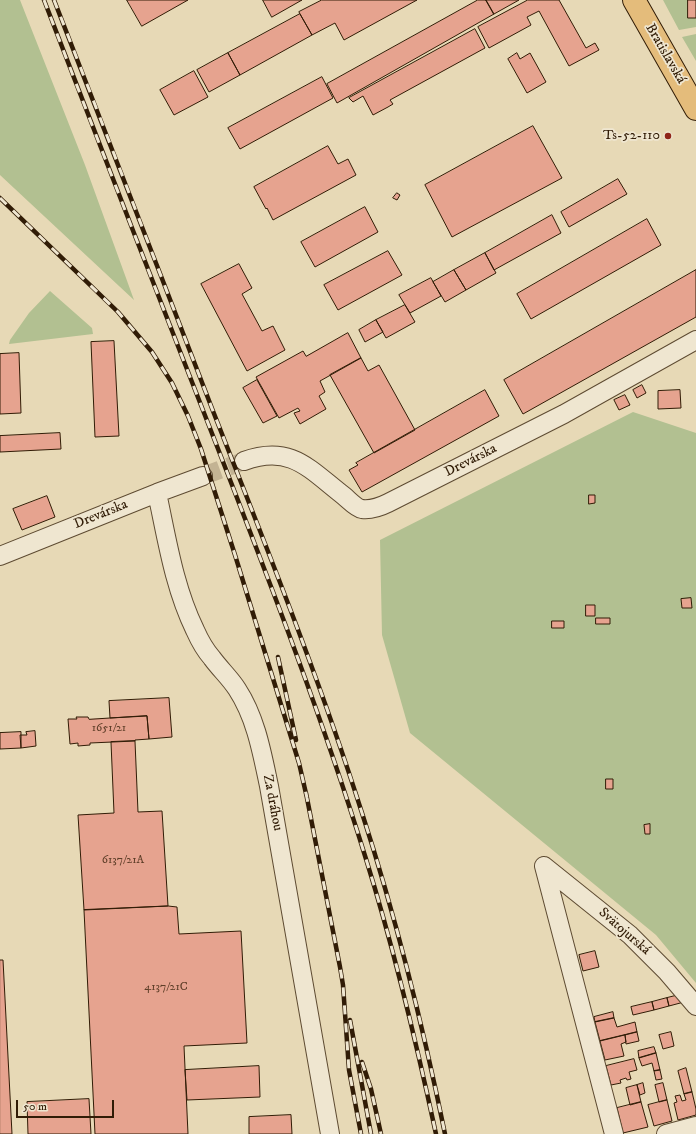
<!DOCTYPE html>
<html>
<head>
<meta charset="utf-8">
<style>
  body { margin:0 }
  #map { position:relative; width:696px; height:1134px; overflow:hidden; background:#e7d9b6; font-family:"IM FELL DW Pica",serif }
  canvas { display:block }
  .scale { position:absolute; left:16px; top:1100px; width:98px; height:18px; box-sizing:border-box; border:2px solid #311c06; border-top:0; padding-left:5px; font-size:12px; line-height:14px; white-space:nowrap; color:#311c06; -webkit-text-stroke:3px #efe6d0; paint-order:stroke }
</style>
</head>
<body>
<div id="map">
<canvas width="696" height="1134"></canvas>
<div class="scale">50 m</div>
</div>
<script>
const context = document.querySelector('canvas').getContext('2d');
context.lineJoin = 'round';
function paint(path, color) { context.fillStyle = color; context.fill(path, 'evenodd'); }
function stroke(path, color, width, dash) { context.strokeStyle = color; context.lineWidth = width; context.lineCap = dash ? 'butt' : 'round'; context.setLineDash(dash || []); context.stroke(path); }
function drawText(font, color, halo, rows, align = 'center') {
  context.font = font + ' "IM FELL DW Pica",serif'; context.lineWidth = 3.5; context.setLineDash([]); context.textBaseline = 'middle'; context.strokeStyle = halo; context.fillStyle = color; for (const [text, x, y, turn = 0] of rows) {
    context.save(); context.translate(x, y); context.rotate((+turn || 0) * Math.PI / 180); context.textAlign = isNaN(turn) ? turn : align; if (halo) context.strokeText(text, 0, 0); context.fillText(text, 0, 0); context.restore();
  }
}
const green = new Path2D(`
  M0,0H20L85,165L134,300L0,175Z
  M663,0H696V27L679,30Z
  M696,34V61L682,37Z
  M50,291L92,328L93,334L9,344L10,340L29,313Z
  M633,412L696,433V983L656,935L410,733L382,635L380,540Z`);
const building = new Path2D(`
  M127,0H188L142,26Z
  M263,0H302L272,17Z
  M322,0H417L344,40L335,23L312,35L300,14L299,12Z
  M478,0H486L494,14L337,103L327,84Z
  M486,0H519L494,14Z
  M528,0H559L586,48L595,43L599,50L569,66L539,11L527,17L531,25L489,48L478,27Z
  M688,0H696V18H688Z
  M300,14L312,35L240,75L228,53Z
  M475,29L485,48L390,100L393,104L388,107L373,115L363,96L353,102L349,98Z
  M228,53L240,75L209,92L197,70Z
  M517,53L520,59L530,53L546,82L527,93L508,59Z
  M194,71L208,97L174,115L160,90Z
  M322,77L333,98L240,149L228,128Z
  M533,126L562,178L452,237L425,185Z
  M668,133L671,138L668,140L665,135Z
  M328,146L338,164L348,159L356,175L273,220L267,208L266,209L254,187Z
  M618,179L627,194L569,227L561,212Z
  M397,193L400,195L397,200L393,198Z
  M365,207L378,232L315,267L301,242Z
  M552,215L561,233L494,270L485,253Z
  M647,219L661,245L531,319L517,294Z
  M388,251L402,275L338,310L324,285Z
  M485,253L496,273L466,290L454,270Z
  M239,264L252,288L242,294L262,331L273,326L285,350L247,371L201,284Z
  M454,270L466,290L445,302L433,282Z
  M696,270V317L523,414L504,380Z
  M431,278L441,296L410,313L399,295Z
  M405,305L415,322L386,338L376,320Z
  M376,320L383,332L365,342L359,330Z
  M348,333L361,358L320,381L325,392L319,396L326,409L300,424L294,413L300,411L298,408L279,418L256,377L303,351L306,356Z
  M114,341L119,436L95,437L91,342Z
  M19,353L21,413L0,414V354Z
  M361,358L368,371L379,365L415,430L374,453L330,375Z
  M257,380L277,416L263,423L243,388Z
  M642,385L646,393L637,398L633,390Z
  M485,390L499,416L362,492L349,470L358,465L356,463Z
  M680,390L681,408L658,409V391Z
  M625,395L630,405L619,410L614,400Z
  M60,433L61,449L0,452V436Z
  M589,495H595V503L589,504Z
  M47,496L55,517L22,530L13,509Z
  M691,598L692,608H682L681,599Z
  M586,605H595V616H586Z
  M596,618H610V624H596Z
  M552,621H564V628H552Z
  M169,698L172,737L149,739L147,716L110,718L109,701Z
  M147,716L149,739L135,740V741L90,743V745L78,746V743L70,744L68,719H77L76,717H88L89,719Z
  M35,731L36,746L21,748L20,735H27L26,732Z
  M21,732V748L0,749V733Z
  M135,741L138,812L162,811L168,906L84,910L78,815L114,813L111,742Z
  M606,779H613V789H606Z
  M650,824V834H645L644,825Z
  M168,906L177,907L179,934L241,931L247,1043L184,1046L188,1134H95L84,910Z
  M595,951L599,967L583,971L579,955Z
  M0,960H3L12,1134H0Z
  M679,995L684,1002L669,1006L667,998Z
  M667,998L669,1006L654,1010L652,1002Z
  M652,1002L654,1010L633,1015L631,1007Z
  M613,1012L614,1018L595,1022L594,1017Z
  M614,1018L617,1027L635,1022L637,1032L600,1041L595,1022Z
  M637,1032L639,1041L626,1044L625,1035Z
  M671,1032L674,1046L663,1049L659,1035Z
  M625,1035L626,1042L621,1044L624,1056L605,1060L600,1041Z
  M654,1047L656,1053L639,1058L638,1051Z
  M656,1053L660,1070L654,1071L652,1063L642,1066L639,1058Z
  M634,1059L637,1070L629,1072L631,1079L627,1080L626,1078L620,1080L621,1083L611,1085L606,1066Z
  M259,1066L260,1097L187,1100L185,1070Z
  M686,1068L692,1092L684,1094L678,1071Z
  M660,1070L662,1079L656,1080L654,1071Z
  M643,1083L645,1093L640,1095L637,1085Z
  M663,1083L667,1100L659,1102L655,1085Z
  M637,1085L641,1102L630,1105L626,1088Z
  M692,1092L696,1109V1115L678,1120L674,1103L677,1102L675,1096L680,1095L682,1101L686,1100L684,1094Z
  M89,1099L91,1134H28L27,1102Z
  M667,1100L672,1121L654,1126L648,1105Z
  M641,1102L648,1127L623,1133L617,1108Z
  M291,1115L292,1134H249V1117Z`);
const minorTunnel = new Path2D(`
  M203,476L244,461`);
const minor = new Path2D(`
  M244,461C291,444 309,469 344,496C349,500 356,508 362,509C371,510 380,507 388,503L564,414L696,340
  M157,493C167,539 174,587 195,630C199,639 205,650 212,658C220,669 230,678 237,689C256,718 262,753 269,786L330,1134
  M0,556L157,493L203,476
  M544,866L614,1134
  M544,866L630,935L667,972L696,1006
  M666,1134L696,1126`);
const major = new Path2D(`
  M634,0L696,109`);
const rail = new Path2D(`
  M44,0C95,133 147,267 199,400C258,552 318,703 366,859C394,949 416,1041 436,1134
  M54,0C108,137 160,274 213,411C265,544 319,677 362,813C396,918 423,1026 445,1134
  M0,198L118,312L152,352L172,383L188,416L201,449L235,555L299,763L307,798
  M278,657L296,740
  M306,793L340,967L343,985L349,1070L361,1134
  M350,1020L371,1134
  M362,1062L371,1089L381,1134`);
const markers = [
  [668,136,4,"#8f2418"]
];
const numberNames = [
  ["1651/21",109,729],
  ["6137/21A",123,861],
  ["4137/21C",166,988]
];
const streetNames = [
  ["Bratislavská",665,54,60],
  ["Drevárska",471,461,-27],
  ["Drevárska",101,515,-22],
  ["Za dráhou",272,803,79],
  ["Svätojurská",624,932,41]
];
const poiNames = [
  ["Ts-52-110",660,136]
];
paint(green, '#b2c091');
paint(building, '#e6a38f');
stroke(building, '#311c06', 1);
stroke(minorTunnel, '#c3b393', 18, [18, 9]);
stroke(minor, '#5e4b32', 20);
stroke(major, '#311c06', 24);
stroke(minor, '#efe6d0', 18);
stroke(major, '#e4bc7b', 22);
stroke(rail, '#311c06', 4.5);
stroke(rail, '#efe6d0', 3, [9]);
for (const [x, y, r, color] of markers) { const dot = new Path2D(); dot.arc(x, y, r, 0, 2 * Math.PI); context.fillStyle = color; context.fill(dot); stroke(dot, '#efe6d0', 1.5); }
drawText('12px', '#5e3e28', null, numberNames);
drawText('14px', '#311c06', '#efe6d0', streetNames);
drawText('14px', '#311c06', '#efe6d0', poiNames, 'right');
</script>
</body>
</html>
